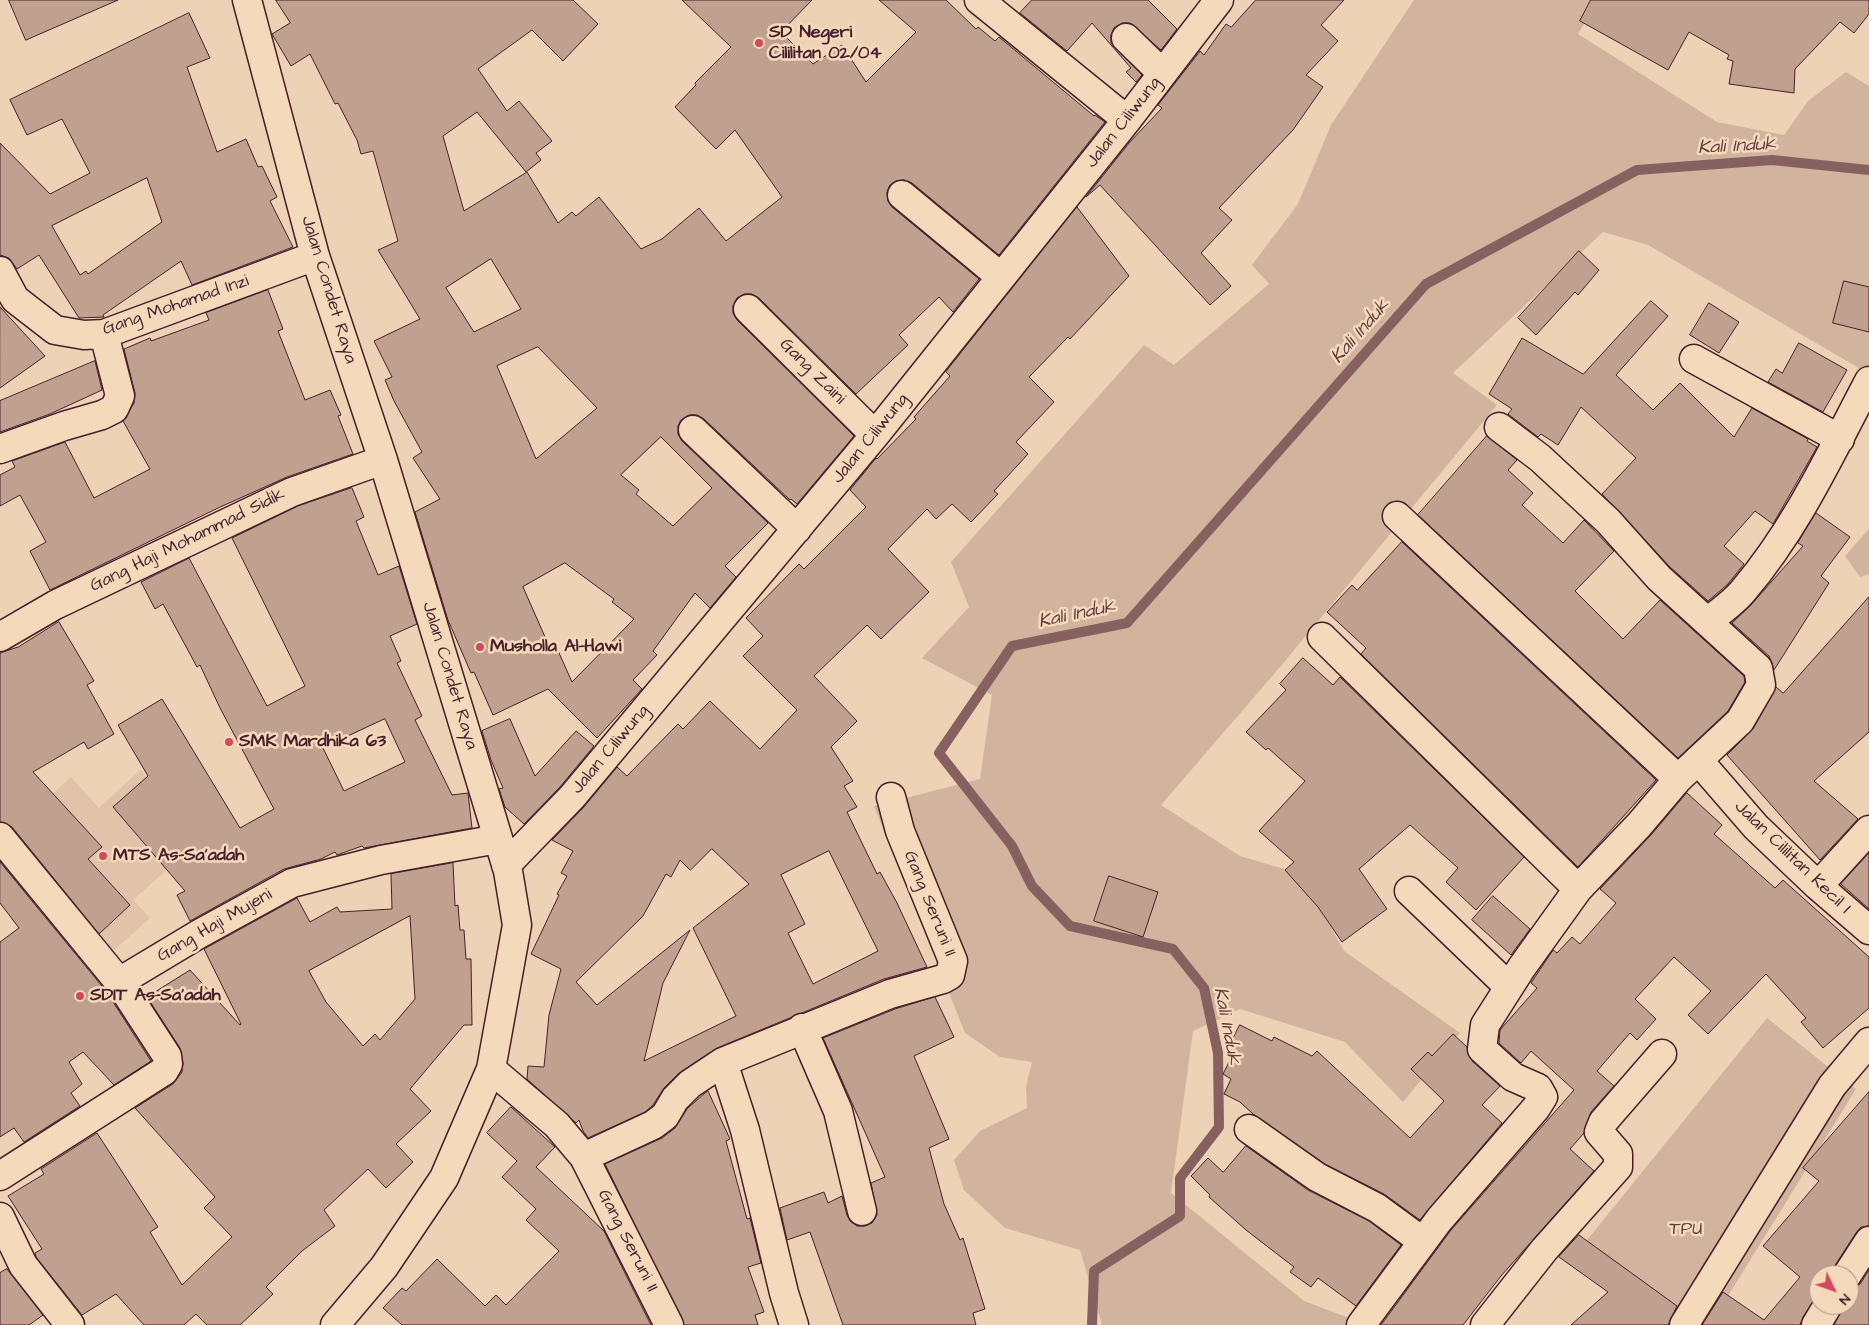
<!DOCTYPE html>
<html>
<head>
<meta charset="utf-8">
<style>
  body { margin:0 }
  #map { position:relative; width:1869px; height:1325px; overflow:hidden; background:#edd2b5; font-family:"Architects Daughter",sans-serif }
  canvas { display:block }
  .north { position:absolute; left:1809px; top:1265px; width:50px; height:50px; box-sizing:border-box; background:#f4d9bb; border:1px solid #b08f81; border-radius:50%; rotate:132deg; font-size:14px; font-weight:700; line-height:20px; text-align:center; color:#4a1f2b }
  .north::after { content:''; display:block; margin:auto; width:18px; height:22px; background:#d1495b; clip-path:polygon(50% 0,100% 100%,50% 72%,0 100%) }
</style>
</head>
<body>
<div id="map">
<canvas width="1869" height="1325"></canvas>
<div class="north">N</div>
</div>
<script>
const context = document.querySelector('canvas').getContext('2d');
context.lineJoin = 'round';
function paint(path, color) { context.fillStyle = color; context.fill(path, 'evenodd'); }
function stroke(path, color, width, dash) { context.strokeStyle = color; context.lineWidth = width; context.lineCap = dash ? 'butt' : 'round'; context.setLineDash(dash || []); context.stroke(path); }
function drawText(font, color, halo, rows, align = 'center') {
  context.font = font + ' "Architects Daughter",sans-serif'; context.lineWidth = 5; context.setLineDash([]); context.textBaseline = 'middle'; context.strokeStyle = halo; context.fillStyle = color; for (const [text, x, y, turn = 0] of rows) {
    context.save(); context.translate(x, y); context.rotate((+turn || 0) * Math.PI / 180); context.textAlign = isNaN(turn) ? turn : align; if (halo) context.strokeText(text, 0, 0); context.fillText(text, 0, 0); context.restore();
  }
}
const built = new Path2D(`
  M140,770L202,838L133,900L150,918L111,953L6,836L71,777L99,808Z`);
const green = new Path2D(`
  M1414,0H1598L1578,34L1717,122L1784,135L1808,101L1846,72L1869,86V380L1864,371L1648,245L1603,232L1453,373L1497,405L1280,667L1161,805L1240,856L1301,874L1344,951L1460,1033L1403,1102L1345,1042L1240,1009L1193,1031L1171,1193L1304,1301L1368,1325H1102L1080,1250L1005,1228L964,1190L954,1160L980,1131L1027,1108L1026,1087L1032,1062L1000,1057L965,1033L874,806L980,779L992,695L922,658L969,607L951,562L1144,345L1174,365L1269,284L1252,265L1298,204L1331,125Z
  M1869,529V574L1860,577L1845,556Z
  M1767,1018L1856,1089L1710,1325H1698L1583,1245Z`);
const stream = new Path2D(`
  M1092,1325L1094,1271L1180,1216V1178L1219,1127L1218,1053L1204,988L1173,949L1070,926L1032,886L1012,846L939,753L1012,646L1127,623L1426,284L1637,170L1772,160L1869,170`);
const building = new Path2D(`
  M9,0H118L26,40Z
  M276,0H573L598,24L563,61L532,30L478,69L507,111L519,101L552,141L536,153L541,160L526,172L477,112L443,136L455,179L464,211L527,172L558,223L572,212L576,216L599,197L641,249L662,239L699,208L726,241L782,197L735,130L716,149L675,107L696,85L695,83L731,47L682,0H812L781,32L813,64L842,45L866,82L916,32L879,0H946L976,29L978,27L995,41L999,37L1094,116L1095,115L1105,122L999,255L912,183L904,180L896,181L890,185L887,193L888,201L892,207L979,279L953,312L939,297L899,335L908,345L856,394L759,298L752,294H744L737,298L733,306V313L737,320L854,436L797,504L791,499L790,500L704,419L697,415H689L681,420L678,426V434L682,441L768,523L725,566L736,577L710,608L695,593L653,651L657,655L633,680L642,689L597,738L548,689L493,715L474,672L471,673L448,620L415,512L440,499L413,458L422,452L394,401L385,380L392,377L374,341L420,319L378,250L398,241L373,151L361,154L357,140L338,103L335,104L310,54L291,66L272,34L290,23ZM491,259L521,309L474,332L446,288ZM538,347L597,408L536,459L497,366ZM661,437L712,488L673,526L636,494L639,490L621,475ZM565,563L614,599L612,602L634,619L572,682L555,644L549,646L523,587Z
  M1032,0H1148L1177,29L1161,50L1130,23H1122L1114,28L1111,35V43L1142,75L1136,82L1126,72L1131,68L1092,23L1067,51L1020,13Z
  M1256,0H1344L1321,25L1338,41L1306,75L1323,87L1293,130L1219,208L1232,220L1201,253L1231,286L1210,305L1100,185L1086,197L1129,143L1162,108L1158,105L1200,51L1204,55L1226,24L1231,27Z
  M1591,0H1869V14L1854,33L1840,22L1795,69L1794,93L1729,84L1733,61L1727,59L1729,55L1689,32L1668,70L1580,21Z
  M189,13L210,58L187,67L217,152L246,139L258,167L262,166L277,197L270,201L293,247L192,285L181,261L103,315L104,317L79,318L39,255L17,269L9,258L0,255V143L50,194L90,173L62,119L27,135L10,100ZM147,178L162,222L88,274L86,271L80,275L52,226Z
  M1077,207L1129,276L1070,339L1068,337L1029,377L1054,402L1016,442L1028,454L994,491L998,494L971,522L952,504L936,519L927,509L888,549L929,592L881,639L867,625L814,676L857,721L831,747L853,781L844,786L857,807L847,812L877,874L880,872L897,903L927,967L884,979L717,1048L679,1073L664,1088L653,1105L645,1112L588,1138L583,1131L579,1120L576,1123L527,1079L528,1066L544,1067L549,1015L561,969L531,954L559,895L557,894L567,876L561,873L573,851L552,840L583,808L617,767L627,776L678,724L683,729L710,701L760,749L797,710L743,656L763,636L746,618L799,564L804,569L866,507L850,490L876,458L877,459L916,419L914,417L950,376L946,372ZM712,849L749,884L693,928L736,1016L644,1061L663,983L690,930L597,1005L576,982L643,916L666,874L671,877L680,860L690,870ZM829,851L878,951L813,984L788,933L805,924L781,875Z
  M1579,251L1599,270L1578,295L1575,292L1536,335L1518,318Z
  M1844,281L1869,287V332L1833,323Z
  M268,290L283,329L278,331L305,400L330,390L341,415L338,416L353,454L287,477L218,508L50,590L30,551L46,542L20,495L0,506V475L15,467L12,461L65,442L94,498L150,469L123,421L134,403L135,393L124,349L150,338L151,341L209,320L206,313Z
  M1651,301L1668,316L1616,375L1653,410L1680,383L1734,437L1752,408L1808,439L1807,441L1817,447L1773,524L1755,511L1724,546L1744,564L1728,584L1708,601L1670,567L1602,494L1636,458L1581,407L1558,445L1541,434L1538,437L1508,414L1512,409L1489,394L1522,338L1583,374Z
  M1709,303L1739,322L1719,353L1690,335Z
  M0,307L45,356L0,388Z
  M1799,343L1847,370L1823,412L1768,382L1776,369L1782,373Z
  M95,361L102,390L50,414L0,432V401Z
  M1487,436L1517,460L1508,470L1533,493L1522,505L1563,543L1584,520L1614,551L1575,591L1623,639L1660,600L1744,676L1745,682L1728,711L1678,758L1418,515Z
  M352,488L364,517L356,521L378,575L399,566L417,624L390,636L401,661L397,663L422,716L415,720L452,795L468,793L472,828L364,848L362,846L337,855L335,852L321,859L284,869L190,921L177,895L185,891L113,807L148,776L118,725L162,699L240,828L274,809L220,708L200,665L197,667L163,604L155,609L141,582L189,558L267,706L305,686L232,538L298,506ZM385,719L405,762L344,791L323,748Z
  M1816,513L1850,537L1821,576L1829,583L1774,670L1769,656L1732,623L1750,606L1803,546L1798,543Z
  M1402,542L1656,780L1578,867L1361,654L1366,648L1327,612L1352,585L1357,590Z
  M1869,597V732L1814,781L1858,819L1820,860L1727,755L1753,729L1776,687L1783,693Z
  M59,622L94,681L87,685L114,734L88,749L84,742L33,772L102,847L88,859L130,905L99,934L12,827L0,822V653L18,647Z
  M1303,658L1333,685L1340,677L1524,857L1476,910L1446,882L1458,868L1410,825L1359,869L1387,909L1342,942L1318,907L1285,870L1294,862L1259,831L1305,781L1268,748L1266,750L1246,732L1286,690L1280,684Z
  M510,719L535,776L576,731L594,746L560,787L524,824L505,807L499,789L503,788L491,760L482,731Z
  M1687,793L1722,825L1714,834L1775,888L1783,880L1869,957V1008L1823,1048L1801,1022L1806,1018L1766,974L1708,1034L1688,1015L1711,991L1674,957L1635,999L1656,1019L1637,1040L1630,1033L1597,1071L1614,1086L1591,1112L1584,1133L1570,1149L1594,1171L1501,1276L1463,1325H1381L1451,1230L1574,1090L1531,1051L1521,1063L1499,1043L1500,1030L1537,988L1531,983L1553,950L1557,953L1572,937L1580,944L1616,903L1600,889L1651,835Z
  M1869,853V909L1841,884Z
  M0,862L106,991L151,1061L114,1085L83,1052L69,1062L82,1084L71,1093L80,1106L24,1142L14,1128L0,1137V942L19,928L0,903Z
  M453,863L455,906L458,905L460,930H464L466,959H471L472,1025H464L410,1089L431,1111L396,1144L413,1162L386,1188L368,1169L324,1210L335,1226L302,1251L266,1287L273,1294L240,1325H207L196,1314L184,1325H144L116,1294L82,1315L36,1257L35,1253L42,1249L8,1196L44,1174L41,1169L97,1133L158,1227L150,1232L182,1285L232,1237L204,1208L215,1197L135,1108L173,1084L182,1072L183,1063L180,1048L147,997L190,970L240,1025L241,1024L204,949L297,898L310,922L337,907L340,912L392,909L391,874ZM410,916L415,999L380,1040L375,1034L363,1046L326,1002L309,971Z
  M1109,876L1158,892L1143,937L1094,921Z
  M1493,896L1530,929L1511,955L1472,920Z
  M935,997L954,1037L914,1056L949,1139L929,1148L944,1204L960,1240L963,1238L985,1309L973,1313L976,1325H843L810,1232L787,1240L780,1208L824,1192L828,1203L842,1196L847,1215L850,1221L857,1226H865L872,1223L877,1215L871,1183L885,1177L823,1038L895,1009Z
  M1240,1025L1272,1041L1274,1037L1312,1056L1317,1051L1410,1138L1444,1101L1411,1069L1428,1052L1432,1056L1453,1034L1467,1047L1472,1061L1500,1086L1482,1105L1502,1123L1420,1220L1384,1194L1325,1164L1253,1114L1240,1102L1224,1094L1231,1079L1223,1074L1234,1052L1228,1049Z
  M708,1091L730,1139L726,1141L747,1219L750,1218L761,1263L748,1267L764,1312L755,1315L758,1325H684L605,1164L662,1138L675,1128L687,1109Z
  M1869,1092V1226L1861,1227L1856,1233L1834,1267L1832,1275H1819V1293L1803,1317L1800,1325H1702L1723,1292L1764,1320L1800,1277L1763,1246L1819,1181L1803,1168Z
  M511,1107L555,1147L536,1167L604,1231L651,1325H402L383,1308L402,1288L406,1291L437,1259L485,1306L496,1295L506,1305L559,1251L526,1220L536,1209L502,1177L517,1161L487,1133Z
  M1246,1146L1308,1190L1369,1221L1401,1245L1356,1306L1318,1278L1311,1287L1290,1272L1294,1267L1246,1230L1209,1197L1210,1195L1191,1176L1208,1158L1223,1172Z
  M1579,1235L1677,1306L1668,1325H1571L1608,1292L1559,1257Z
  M7,1269L43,1315L29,1325H0V1273Z
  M1869,1270V1325H1834L1844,1305H1849V1290L1860,1284Z`);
const minor = new Path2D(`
  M247,0L315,256L383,460L508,871L517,925L491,1069L444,1178L384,1267L335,1325
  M979,0L1127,120
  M1126,38L1162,73
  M902,195L1001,277
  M0,271L15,299L55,330L84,335L104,334L315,256
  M748,309L875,435
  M1694,359L1840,439
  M693,430L797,529
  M0,449L64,426L102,415L114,409L120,396L104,334
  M1397,516L1678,779
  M1708,621C1720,612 1734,602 1743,591C1796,529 1831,453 1869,381
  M0,637L55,605L292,492L383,460
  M1322,637L1578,889
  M1698,760L1756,827L1818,886L1869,930
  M0,837L119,982L199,934L292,883L381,860L498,839
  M506,865L572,797L875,435L1127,120L1219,0
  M1818,886L1869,830
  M1409,891L1509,987
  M802,1028L838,1111L862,1211
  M723,1062L745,1130L784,1293L794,1325
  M491,1069L557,1125L584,1157L669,1325
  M1249,1129L1317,1177L1377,1208L1422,1241
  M584,1157L653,1125L665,1116L675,1099L690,1084L723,1062L890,994L943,979L950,975L953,961L900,831L891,797
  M0,1176L164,1071L168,1064L167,1056L119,982
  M0,1217L23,1265L70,1325
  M1847,1275L1869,1241
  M1361,1325L1439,1220L1536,1108L1543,1097L1538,1088L1513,1077L1482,1049L1485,1025L1522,967L1578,889L1639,825L1678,779L1740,721L1761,685L1758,668L1659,578L1608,521L1540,458L1499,427
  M1485,1325L1544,1250L1618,1167V1154L1599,1132L1603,1122L1662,1054
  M1684,1325L1832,1086L1869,1042
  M1816,1325L1828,1305`);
const markers = [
  [759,43,5,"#d1495b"],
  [480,647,5,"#d1495b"],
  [229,742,5,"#d1495b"],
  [103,856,5,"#d1495b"],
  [80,996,5,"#d1495b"]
];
const poiNames = [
  ["SD Negeri",769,33],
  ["Cililitan 02/04",769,54],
  ["Musholla Al-Hawi",490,647],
  ["SMK Mardhika 63",239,742],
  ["MTS As-Sa'adah",113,856],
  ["SDIT As-Sa'adah",90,996]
];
const streetNames = [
  ["Jalan Ciliwung",1124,123,-52],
  ["Jalan Condet Raya",328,290,73],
  ["Gang Mohamad Inzi",176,306,-19],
  ["Gang Zaini",812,372,45],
  ["Jalan Ciliwung",871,439,-51],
  ["Gang Haji Mohammad Sidik",188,541,-26],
  ["Jalan Condet Raya",449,676,73],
  ["Jalan Ciliwung",611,750,-50],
  ["Jalan Cililitan Kecil I",1792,858,44],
  ["Gang Seruni II",929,904,68],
  ["Gang Haji Mujeni",215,926,-30],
  ["Gang Seruni II",627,1241,63]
];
const parkNames = [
  ["TPU",1686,1230]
];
const waterNames = [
  ["Kali Induk",1737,147,-3],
  ["Kali Induk",1361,332,-49],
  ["Kali Induk",1077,615,-12],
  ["Kali Induk",1226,1026,79]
];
paint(built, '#e0c3a9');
paint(green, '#d2b49e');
stroke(stream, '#87615f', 10);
paint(building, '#c0a08e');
stroke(building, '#4a1f2b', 1);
stroke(minor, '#4a1f2b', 31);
stroke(minor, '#f4d9bb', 28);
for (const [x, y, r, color] of markers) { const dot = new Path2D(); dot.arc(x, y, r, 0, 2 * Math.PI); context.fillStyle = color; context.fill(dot); stroke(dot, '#f4d9bb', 2); }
drawText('bold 18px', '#4a1f2b', '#f4d9bb', poiNames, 'left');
drawText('18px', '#4a1f2b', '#f4d9bb', streetNames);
drawText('18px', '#653d42', '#f4d9bb', parkNames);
drawText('italic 19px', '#633a40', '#f4d9bb', waterNames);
</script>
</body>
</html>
